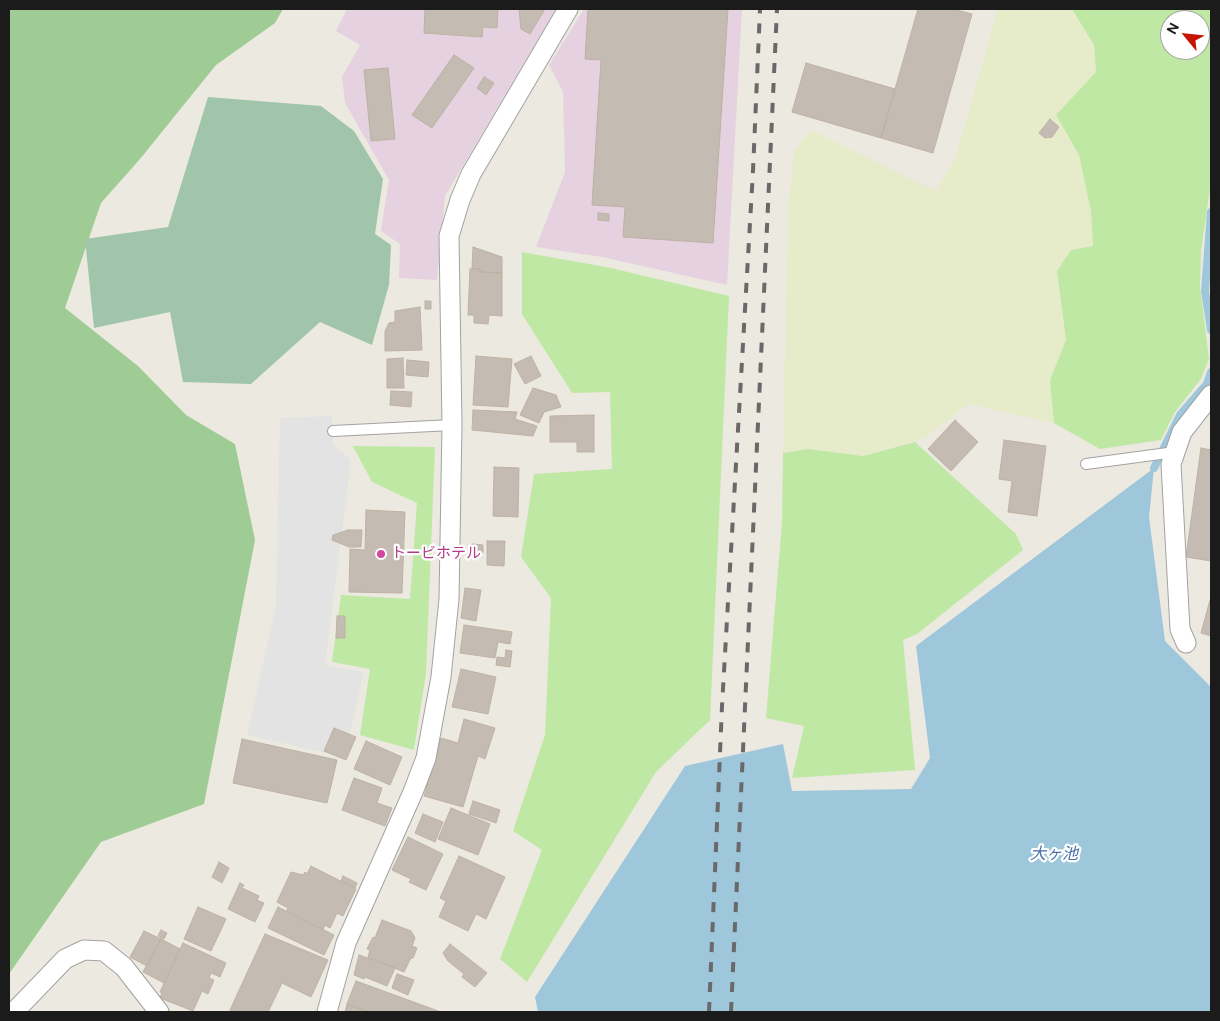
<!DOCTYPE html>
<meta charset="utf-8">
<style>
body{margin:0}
#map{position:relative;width:1220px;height:1021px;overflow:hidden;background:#ece9e0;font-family:"DM Sans",sans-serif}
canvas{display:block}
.frame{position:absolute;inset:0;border:10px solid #1b1b1b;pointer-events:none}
.north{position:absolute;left:1160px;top:10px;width:50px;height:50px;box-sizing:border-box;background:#fff;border:1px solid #a4a4a4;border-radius:50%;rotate:298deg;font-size:14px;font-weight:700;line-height:20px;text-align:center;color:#1b1b1b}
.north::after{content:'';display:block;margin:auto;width:18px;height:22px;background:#c51400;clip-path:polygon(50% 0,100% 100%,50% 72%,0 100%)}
</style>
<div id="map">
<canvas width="1220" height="1021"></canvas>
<div class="frame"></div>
<div class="north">N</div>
</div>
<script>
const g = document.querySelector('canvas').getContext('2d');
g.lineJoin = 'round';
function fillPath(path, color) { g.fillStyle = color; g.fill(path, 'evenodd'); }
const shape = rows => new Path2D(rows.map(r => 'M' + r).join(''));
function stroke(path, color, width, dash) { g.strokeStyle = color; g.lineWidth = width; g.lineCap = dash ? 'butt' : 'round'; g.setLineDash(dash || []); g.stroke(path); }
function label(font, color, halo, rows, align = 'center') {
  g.font = font + ' "DM Sans","Noto Sans JP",sans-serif'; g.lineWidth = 4.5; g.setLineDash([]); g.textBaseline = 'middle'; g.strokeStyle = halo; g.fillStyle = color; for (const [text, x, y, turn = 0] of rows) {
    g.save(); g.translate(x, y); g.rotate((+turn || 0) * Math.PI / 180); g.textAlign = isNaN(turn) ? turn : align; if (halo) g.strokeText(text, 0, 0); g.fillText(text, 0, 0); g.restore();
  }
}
fillPath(shape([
 [347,9,556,9,445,196,437,280,399,278,400,244,381,231,389,180,345,103,342,77,360,45,336,31],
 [584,9,742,9,727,285,602,257,536,247,565,172,563,92,549,65]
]), '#e6d1e0');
fillPath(shape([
 [998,9,1072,9,1094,45,1096,72,1056,115,1079,155,1091,211,1093,246,1071,250,1059,290,1066,340,1050,380,1054,423,968,404,924,439,863,456,808,449,783,453,788,210,794,152,810,130,936,191,956,156]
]), '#e6ecca');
fillPath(shape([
 [1072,9,1211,9,1211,182,1201,251,1200,287,1209,359,1201,379,1175,412,1161,440,1100,449,1054,423,1050,380,1066,340,1057,271,1071,250,1093,246,1091,211,1079,155,1056,115,1096,72,1094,45],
 [1170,20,1200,20,1200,50,1170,50],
 [522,252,611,268,729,296,710,720,656,772,527,982,500,959,542,850,513,831,545,735,551,598,521,557,534,474,612,469,610,392,572,393,522,314],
 [915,442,1016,534,1023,550,917,634,903,640,915,770,792,778,804,726,766,718,782,522,783,453,808,449,863,456],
 [353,446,435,447,426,673,414,750,360,735,370,669,332,662,341,595,410,599,417,503,372,482]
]), '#bfe8a4');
fillPath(shape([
 [9,9,283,9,275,23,216,65,140,159,101,203,65,308,138,366,186,415,235,444,255,540,204,804,101,842,9,974]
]), '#9fcc94');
fillPath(shape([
 [208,97,321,106,354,131,383,179,375,234,391,245,389,285,372,345,320,322,251,384,183,382,170,312,94,328,85,239,168,227]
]), '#a1c5aa');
fillPath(shape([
 [332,416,333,445,351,460,325,665,364,672,344,757,247,735,276,605,280,418]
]), '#e3e3e3');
fillPath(shape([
 [1154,468,1149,517,1165,641,1211,687,1211,1012,538,1012,535,997,685,766,783,744,792,791,911,789,930,758,916,646]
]), '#9fc7db');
stroke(shape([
 [1211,212,1205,291,1211,330],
 [1154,468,1180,415,1207,384,1211,372]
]), '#9fc7db', 8);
const building = shape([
 [425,9,498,9,497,28,483,27,482,37,424,33,425,9],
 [519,9,545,9,530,34,521,29,519,9],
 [588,9,728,9,713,243,623,237,625,207,592,205,601,60,585,59,588,9],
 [918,9,953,9,972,14,933,153,881,138,918,9],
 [454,55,474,68,432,128,412,115,454,55],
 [806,63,895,89,881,138,792,112,806,63],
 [388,68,395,139,371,141,364,70,388,68],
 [484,77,494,83,486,95,477,88,484,77],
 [1050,119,1059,127,1052,137,1045,138,1039,133,1050,119],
 [598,213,609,214,609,221,598,220,598,213],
 [473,247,502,257,502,273,480,272,480,269,472,269,473,247],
 [470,269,480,269,480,272,502,273,502,316,489,315,488,324,474,323,474,315,468,315,470,269],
 [425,301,431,301,431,309,425,309,425,301],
 [420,307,422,350,385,351,385,331,389,323,395,322,395,311,420,307],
 [476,356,512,359,508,407,473,405,476,356],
 [531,356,541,376,525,384,514,364,531,356],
 [403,358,404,388,387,388,387,359,403,358],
 [407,360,429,362,428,377,406,375,407,360],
 [533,388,556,395,561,407,544,412,539,423,520,415,533,388],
 [391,391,412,392,411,407,390,405,391,391],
 [473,410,517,412,515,419,537,426,533,436,472,430,473,410],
 [594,415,594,452,577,452,577,442,550,442,550,416,594,415],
 [955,420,978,442,951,471,928,449,955,420],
 [1004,440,1046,446,1037,516,1008,512,1012,481,999,479,1004,440],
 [1201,448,1211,450,1211,561,1186,557,1201,448],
 [494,467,519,468,518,517,493,516,494,467],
 [366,510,405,512,402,593,349,592,350,549,365,550,366,510],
 [348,530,362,530,361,547,349,547,332,540,333,535,348,530],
 [487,541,505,541,504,566,487,565,487,541],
 [472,544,483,545,483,553,471,553,472,544],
 [465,588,481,590,476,621,461,618,465,588],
 [1210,600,1211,600,1211,636,1201,633,1210,600],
 [337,616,345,616,345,638,336,638,337,616],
 [464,625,512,632,510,644,498,642,495,658,460,653,464,625],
 [506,650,512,651,510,667,496,665,497,657,505,658,506,650],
 [461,669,496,677,488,714,452,707,461,669],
 [464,719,495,728,485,759,478,756,463,807,424,796,441,738,458,743,464,719],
 [334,728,356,737,346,760,324,751,334,728],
 [242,739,337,760,327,803,233,783,242,739],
 [366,741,402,757,390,785,354,769,366,741],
 [354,778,382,788,377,803,392,808,385,826,342,810,354,778],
 [473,801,500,810,496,823,469,814,473,801],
 [451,808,490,824,478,855,438,839,451,808],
 [423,814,443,822,435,842,415,833,423,814],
 [408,837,443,854,426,890,409,882,411,879,392,870,408,837],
 [459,856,505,877,486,919,476,914,468,931,439,917,446,901,440,898,459,856],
 [219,862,229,868,222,883,212,877,219,862],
 [311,866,356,889,343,916,337,913,330,928,325,925,323,930,286,912,288,908,277,902,291,872,303,875,305,872,307,874,311,866],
 [343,876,357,883,355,888,341,881,343,876],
 [240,883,244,885,242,888,259,896,257,900,264,903,255,922,228,909,240,883],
 [198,907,226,919,211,951,184,939,198,907],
 [278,907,334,935,324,955,268,928,278,907],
 [382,920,411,931,415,938,412,946,417,948,413,958,411,958,404,972,368,957,370,950,367,949,373,937,375,938,382,920],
 [161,930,167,933,164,939,158,936,161,930],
 [144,931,161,939,147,966,130,957,144,931],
 [265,934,328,960,311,997,282,983,268,1012,235,1012,230,1010,265,934],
 [161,939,180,949,164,983,143,972,161,939],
 [183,943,226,963,220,977,211,973,209,978,214,980,208,994,202,991,193,1011,160,998,162,993,160,992,183,943],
 [450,944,487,973,475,987,462,977,464,974,448,961,443,953,450,944],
 [359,955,395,968,387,986,365,977,364,979,354,975,359,955],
 [397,974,414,980,408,995,392,988,397,974],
 [356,981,441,1012,369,1012,347,1004,356,981],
 [347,1004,369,1012,345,1012,347,1004]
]);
fillPath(building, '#c4bcb3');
stroke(building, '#beb1a2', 1);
const lane = shape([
 [333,431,452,425],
 [1086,464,1175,452]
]);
const street = shape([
 [1186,643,1180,629,1171,464,1182,432,1211,395],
 [14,1012,65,959,84,950,104,951,124,967,159,1012],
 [327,1012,346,943,413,792,426,758,441,677,449,599,452,425,449,236,460,200,471,174,568,9]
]);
stroke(lane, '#a2a2a2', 12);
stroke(street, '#a2a2a2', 21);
stroke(lane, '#fff', 10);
stroke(street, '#fff', 19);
stroke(shape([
 [709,1012,722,706,753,171,760,9],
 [731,1012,777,9]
]), '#696969', 4, [10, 10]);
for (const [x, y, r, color] of [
 [381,554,5,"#d1479c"]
]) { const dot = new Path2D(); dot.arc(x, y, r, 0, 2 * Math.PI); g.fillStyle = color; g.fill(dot); stroke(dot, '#fff', 2); }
label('15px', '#b23c85', '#fff', [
 ["トービホテル",391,554]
], 'left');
label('italic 16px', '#486fa9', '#fff', [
 ["大ヶ池",1054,855]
]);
</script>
